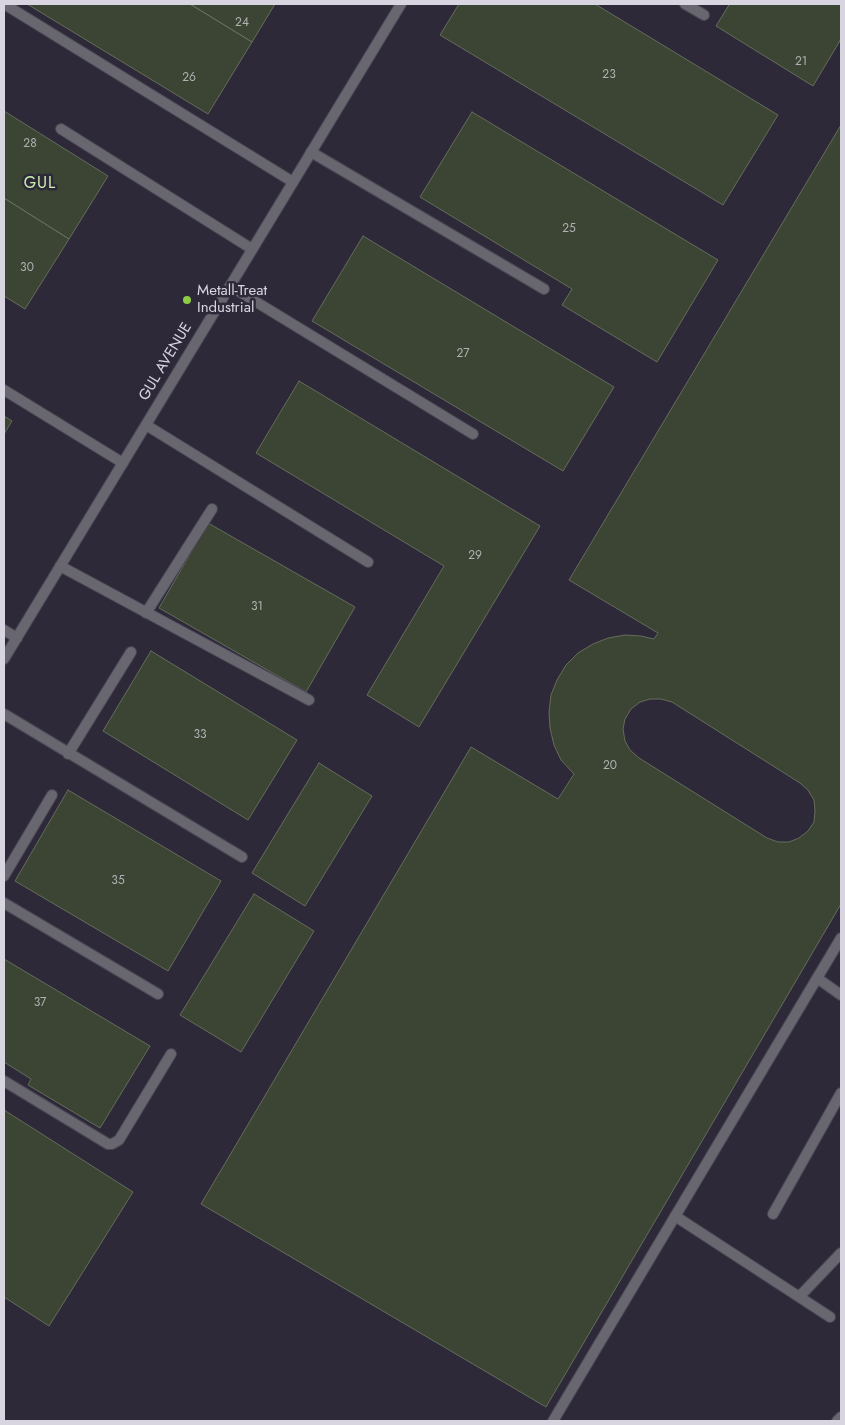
<!DOCTYPE html>
<style>
body{margin:0}
#map{position:relative;width:845px;height:1425px;overflow:hidden;background:#2e2939;font-family:Jost,sans-serif}
canvas{display:block}
.frame{position:absolute;inset:0;border:5px solid #d8d5e0;pointer-events:none}
</style>
<div id="map">
<canvas width="845" height="1425"></canvas>
<div class="frame"></div>
</div>
<script>
const g = document.querySelector('canvas').getContext('2d');
g.lineJoin = 'round';
function fillPath(path, color) { g.fillStyle = color; g.fill(path, 'evenodd'); }
const shape = rows => new Path2D(rows.map(r => 'M' + r).join(''));
function stroke(path, color, width, dash) { g.strokeStyle = color; g.lineWidth = width; g.lineCap = dash ? 'butt' : 'round'; g.setLineDash(dash || []); g.stroke(path); }
function label(font, color, halo, rows, align = 'center') {
  g.font = font + ' Jost,sans-serif'; g.lineWidth = 5; g.setLineDash([]); g.textBaseline = 'middle'; g.strokeStyle = halo; g.fillStyle = color; for (const [text, x, y, turn = 0] of rows) {
    g.save(); g.translate(x, y); g.rotate((+turn || 0) * Math.PI / 180); g.textAlign = isNaN(turn) ? turn : align; if (halo) g.strokeText(text, 0, 0); g.fillText(text, 0, 0); g.restore();
  }
}
const building = shape([
 [27,4,190,4,252,42,208,114,27,4],
 [190,4,275,4,252,42,190,4],
 [459,4,595,4,778,115,723,205,440,35,459,4],
 [726,4,841,4,841,39,813,86,716,26,729,5,726,4],
 [4,111,108,176,69,239,4,198,4,111],
 [472,112,718,260,657,362,562,305,572,289,420,197,472,112],
 [841,125,841,904,546,1407,201,1204,471,747,558,799,574,774,561,760,554,745,550,728,549,712,551,695,557,680,566,665,578,653,593,644,608,638,625,635,641,636,654,639,658,633,569,580,841,125],
 [650,699,661,699,672,702,800,783,808,790,814,800,815,811,814,822,808,831,799,838,789,842,778,842,767,838,639,758,630,750,625,741,623,729,625,719,631,709,640,702,650,699],
 [4,198,69,239,25,309,4,296,4,198],
 [363,236,614,387,563,471,312,321,363,236],
 [299,381,540,526,419,727,367,695,444,566,256,453,299,381],
 [4,416,12,421,4,434,4,416],
 [208,523,355,607,306,692,159,608,208,523],
 [151,651,297,740,248,820,103,731,151,651],
 [319,763,372,796,305,906,252,873,319,763],
 [68,790,221,881,168,971,15,881,68,790],
 [254,894,314,931,241,1052,180,1015,254,894],
 [4,959,150,1046,100,1128,28,1085,31,1079,4,1062,4,959],
 [4,1110,133,1192,49,1326,4,1297,4,1110]
]);
fillPath(building, '#3c4534');
stroke(building, '#646d5c', 1);
const service = shape([
 [4,4,293,182],
 [685,4,704,15],
 [61,129,252,249],
 [311,152,544,289],
 [230,286,473,434],
 [4,390,123,463],
 [146,425,368,562],
 [60,566,309,700],
 [146,613,212,509],
 [4,630,17,638],
 [4,714,242,857],
 [68,754,131,652],
 [4,876,52,795],
 [4,903,158,994],
 [817,978,841,995],
 [4,1081,108,1144,112,1144,119,1140,171,1054],
 [773,1214,841,1093],
 [675,1216,830,1317],
 [799,1297,841,1253],
 [553,1421,841,938]
]);
const minor = shape([
 [4,659,401,4],
 [837,1421,841,1417]
]);
stroke(service, '#494554', 12);
stroke(minor, '#494554', 12);
stroke(service, '#68666e', 10);
stroke(minor, '#68666e', 10);
for (const [x, y, r, color] of [
 [187,300,5,"#8ecd43"]
]) { const dot = new Path2D(); dot.arc(x, y, r, 0, 2 * Math.PI); g.fillStyle = color; g.fill(dot); stroke(dot, '#2e2939', 2); }
label('12px', '#b1b1b5', null, [
 ["24",242,23],
 ["21",801,62],
 ["23",609,75],
 ["26",189,78],
 ["28",30,144],
 ["25",569,229],
 ["30",27,268],
 ["27",463,354],
 ["29",475,556],
 ["31",257,607],
 ["33",200,735],
 ["20",610,766],
 ["35",118,881],
 ["37",40,1003]
]);
label('15px', '#d8d5e0', '#2e2939', [
 ["Metall-Treat",197,291],
 ["Industrial",197,308]
], 'left');
label('15px', '#d8d5e0', '#2e2939', [
 ["GUL AVENUE",166,362,-59]
]);
g.letterSpacing = '1px';
label('16px', '#ccf1aa', '#2e2939', [
 ["GUL",40,184]
]);
g.letterSpacing = '0px';
</script>
